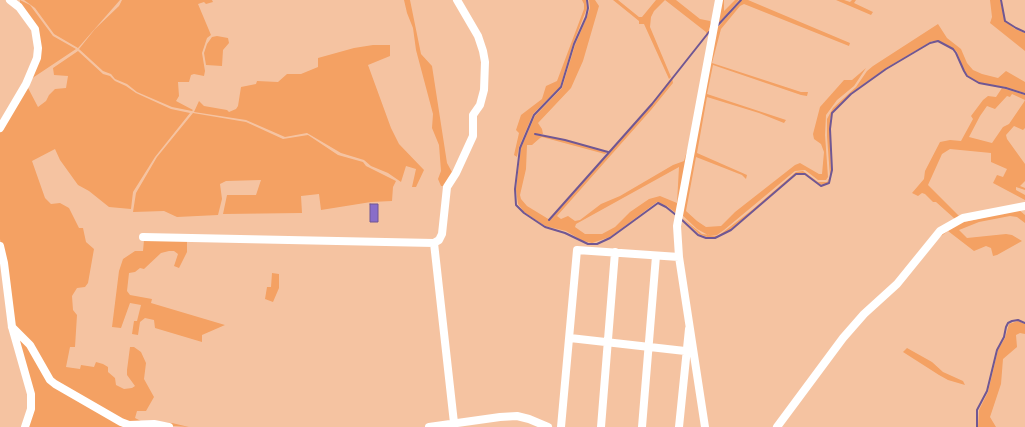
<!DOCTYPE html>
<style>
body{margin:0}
canvas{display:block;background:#f5c3a1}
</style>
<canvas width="1025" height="427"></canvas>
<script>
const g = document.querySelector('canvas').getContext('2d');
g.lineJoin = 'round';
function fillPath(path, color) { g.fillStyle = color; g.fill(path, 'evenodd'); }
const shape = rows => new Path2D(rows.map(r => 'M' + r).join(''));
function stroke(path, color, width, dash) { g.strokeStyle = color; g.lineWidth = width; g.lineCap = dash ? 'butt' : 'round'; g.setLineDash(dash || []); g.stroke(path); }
fillPath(shape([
 [20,0,30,5,53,36,76,49,28,81,39,39,20,7],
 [24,0,120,0,78,48,54,34,35,8],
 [122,0,212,0,213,2,206,4,204,2,198,4,211,35,207,38,202,53,205,71,204,76,194,74,191,75,189,82,178,82,179,96,176,101,193,110,192,111,172,107,137,92,127,84,115,79,111,74,103,71,79,49,95,29,119,6],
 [404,0,410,0,421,54,432,66,447,163,453,174,446,186,441,186,438,179,441,171,439,145,432,128,433,114,416,50,413,28,407,13],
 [582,0,586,0,587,8,573,44,560,87,533,114,519,147,517,157,514,155,519,133,516,130,521,115,542,99,546,86,557,81,584,9,584,4],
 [589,0,595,0,599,6,583,61,571,88,538,123,542,129,543,134,535,134,566,140,607,152,605,154,542,137,540,138,532,145,527,145,526,169,520,195,521,199,527,206,550,220,652,104,672,77,673,83,651,110,557,216,561,219,568,216,575,221,580,220,601,204,620,196,673,165,684,161,691,138,677,214,667,206,657,202,610,237,592,243,583,241,566,231,545,226,524,212,518,204,516,189,521,148,535,116,562,88,575,45,587,17,590,8],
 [679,167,677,203,660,196,649,199,630,212,615,227,602,234,585,234,575,227,576,224],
 [613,0,618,0,639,17,642,17,656,0,676,0,700,19,710,21,711,24,707,36,706,32,665,0,654,11,651,17,650,27,671,77,669,79,644,24,639,24,639,21],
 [722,0,724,0,724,11,735,0,739,0,718,24],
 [742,0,748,0,850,43,849,46,744,4,740,6,726,23,721,29,712,63,801,92,808,92,807,96,801,95,713,65,707,94,786,120,784,123,759,113,707,97,697,153,747,175,746,179,742,175,696,157,686,211,697,221,706,227,721,226,735,212,795,165,800,163,819,174,822,174,824,152,821,144,814,139,813,134,820,107,844,80,852,80,866,68,854,86,837,100,826,115,825,135,828,177,826,180,818,180,805,170,795,171,724,230,717,235,708,235,697,229,680,213,716,26,719,26],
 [836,0,844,0,850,2,852,0,856,0,854,3,873,12,871,15],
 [990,0,1000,0,1005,21,1015,29,1025,33,1025,51,990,23,992,17],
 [938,24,947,38,961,49,967,63,973,70,982,74,998,78,1006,71,1025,82,1025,93,1006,87,979,83,968,76,964,71,957,52,953,49,939,41,932,41,886,68,851,93,834,110,830,119,831,176,827,184,819,185,805,174,796,174,730,230,715,238,707,237,699,234,681,217,702,234,718,236,752,210,796,172,803,171,818,182,827,182,830,177,827,136,827,119,833,108,856,87,867,71,873,66],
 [217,36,228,38,229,43,223,50,222,66,206,65,204,53,207,44,212,37],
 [373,45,390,45,390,56,368,65,391,128,399,144,424,170,416,187,412,187,416,169,406,166,401,182,388,173,371,166,364,160,341,153,307,133,285,137,246,120,194,112,199,101,204,106,227,110,229,112,236,109,238,106,241,87,256,84,257,81,278,82,287,74,301,74,318,67,318,58,354,48],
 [78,51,103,74,110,76,115,81,126,86,136,93,171,109,190,113,155,157,133,192,131,209,109,207,89,191,78,185,60,160,55,149,32,161,45,198,51,204,60,203,69,208,79,228,83,228,86,242,94,249,88,283,85,287,77,288,72,296,73,310,77,315,75,347,70,347,66,367,80,369,81,365,94,367,96,362,103,364,108,367,108,372,115,378,116,385,124,389,132,388,135,386,127,375,127,370,130,347,134,347,141,352,146,363,144,379,154,397,146,411,137,411,135,418,141,421,172,423,189,427,130,423,58,385,15,326,5,261,0,239,0,132,27,86,38,107,46,101,49,95,55,89,66,88,68,76,54,75,53,68],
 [1002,88,1025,95,1025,128,1023,130,1014,126,1006,135,1007,139,1025,164,1025,181,1020,186,1025,188,1025,190,1016,187,1016,190,1025,195,1025,200,993,183,997,175,1003,177,1007,169,991,162,991,153,950,149,942,154,928,185,960,217,955,219,936,202,933,202,925,194,922,193,918,196,912,193,924,179,925,171,940,142,950,140,961,141,973,119,971,116,983,100,988,96,996,97],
 [1012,94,1025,100,1024,102,1009,124,1003,127,992,143,969,137,980,116,987,106,995,109,1007,96,1010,97],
 [193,113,246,122,283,139,308,135,338,155,363,162,366,166,396,181,393,187,392,201,371,202,321,210,319,194,301,196,302,213,223,214,227,195,256,195,261,180,226,181,220,184,222,199,218,215,177,217,164,211,133,212,136,193,157,157],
 [1019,210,1025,215,1025,223,1017,217,1010,216,979,222,959,230,967,238,1006,234,1012,235,1022,241,997,255,993,256,991,248,986,246,974,251,948,231,933,242,939,235,955,224],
 [144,240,187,240,187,252,179,268,174,266,178,254,174,251,169,251,161,253,144,269,140,268,135,272,129,273,127,291,130,295,152,299,151,303,225,325,202,335,202,342,155,328,154,320,145,318,140,322,138,335,132,334,134,321,137,321,141,305,130,303,121,328,112,327,119,271,123,259,135,251,143,251],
 [272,273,279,274,279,288,273,302,265,299,267,287,271,287],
 [1018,321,1025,324,1025,334,1020,333,1016,335,1017,347,1003,359,1001,384,990,417,996,427,978,427,979,410,988,392,998,350,1005,338,1009,324],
 [20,338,30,347,46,377,125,427,27,427,31,414,18,343],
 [907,348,932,362,943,372,963,381,965,385,948,380,939,375,903,352]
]), '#f4a163');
const water = shape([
 [370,204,378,204,378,222,370,222,370,204]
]);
fillPath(water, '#896dc9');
stroke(water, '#705793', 1);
stroke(shape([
 [587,0,588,8,586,17,574,44,561,87,534,115,520,148,515,189,516,205,524,213,545,227,565,233,588,244,597,244,610,238,658,203,666,207,676,215],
 [1001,0,1005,21,1016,28,1025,32],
 [718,25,741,0],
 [535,134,565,140,608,152],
 [681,219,698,235,706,238,715,238,731,230,796,174,805,174,821,186,829,183,832,170,830,129,832,113,851,94,886,69,930,43,938,41,953,49,956,53,964,71,967,76,979,83,1006,88,1025,94],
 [549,220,652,104,709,32],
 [977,427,977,410,987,391,997,350,1004,337,1006,327,1008,323,1012,321,1018,320,1025,323]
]), '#705793', 2);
stroke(shape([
 [0,128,26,84,37,58,38,48,35,29,19,7,10,0],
 [143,237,434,243,454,423],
 [434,243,439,240,442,234,447,187,456,173,473,136,473,115,480,105,484,90,485,62,483,51,478,36,457,0],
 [0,246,4,263,12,327,31,394,31,409,25,427],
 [12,327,30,345,50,380,55,384,121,422,129,425,154,424,169,427],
 [570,338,685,351],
 [429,427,500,417,517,416,529,419,548,427],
 [561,427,577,250,679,257],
 [601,427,615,252],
 [642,427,656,256],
 [679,427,689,329],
 [705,427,679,257,677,226,719,0],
 [777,427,843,338,864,314,897,284,940,231,963,218,1025,206]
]), '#fff', 8);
</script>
